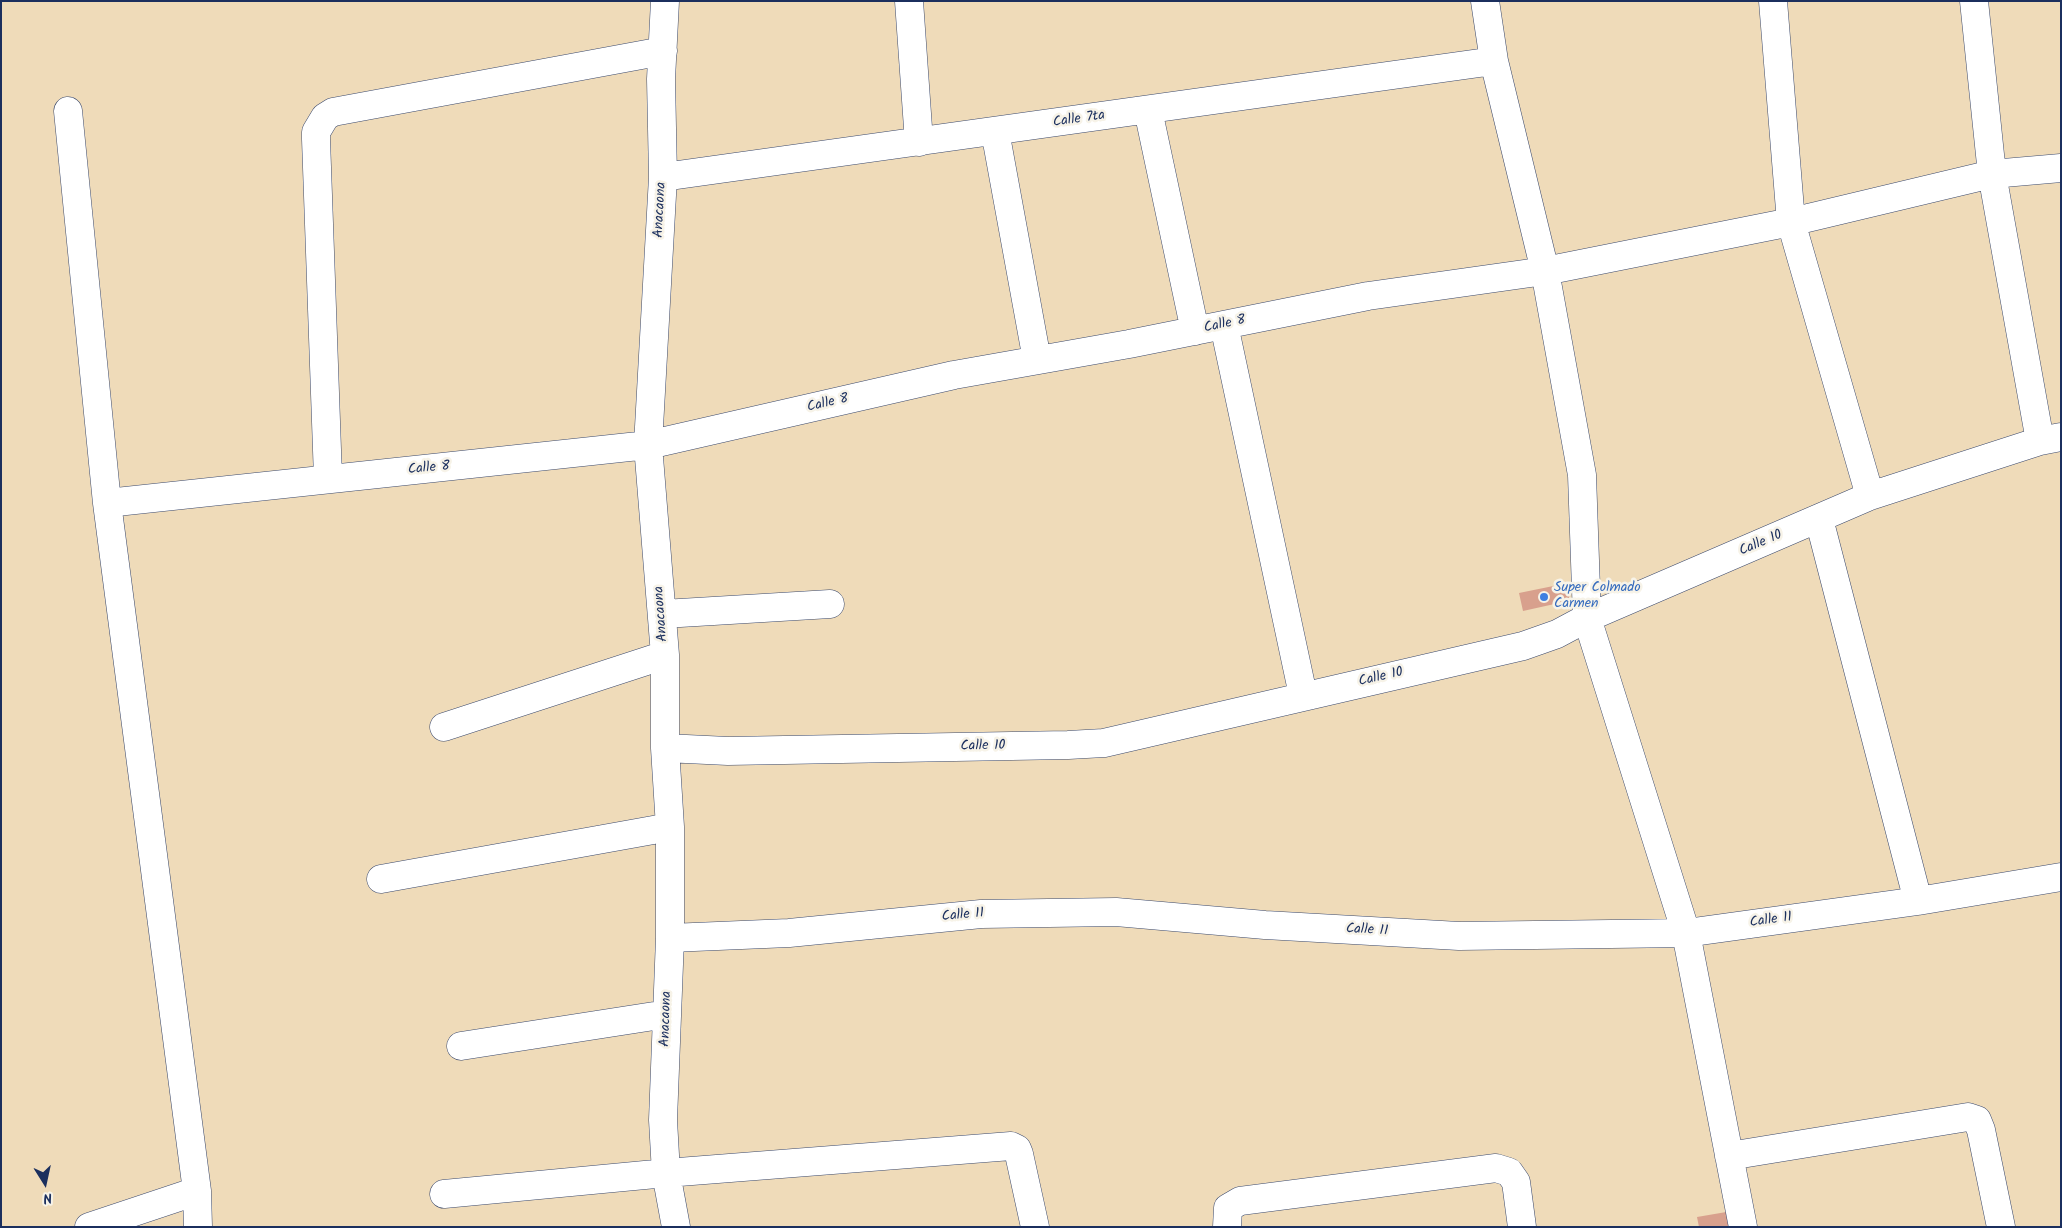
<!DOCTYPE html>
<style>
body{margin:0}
#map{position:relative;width:2062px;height:1228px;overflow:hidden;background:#efdbb9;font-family:Kalam,sans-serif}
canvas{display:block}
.frame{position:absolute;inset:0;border:2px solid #1b2f5e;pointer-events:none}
.north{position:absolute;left:20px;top:1158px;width:50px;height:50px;-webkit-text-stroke:4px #f7f3e8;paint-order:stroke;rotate:170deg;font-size:14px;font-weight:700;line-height:20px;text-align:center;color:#1b2f5e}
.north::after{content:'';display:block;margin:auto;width:18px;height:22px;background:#1b2f5e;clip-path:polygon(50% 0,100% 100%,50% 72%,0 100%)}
</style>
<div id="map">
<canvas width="2062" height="1228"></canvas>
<div class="frame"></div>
<div class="north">N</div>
</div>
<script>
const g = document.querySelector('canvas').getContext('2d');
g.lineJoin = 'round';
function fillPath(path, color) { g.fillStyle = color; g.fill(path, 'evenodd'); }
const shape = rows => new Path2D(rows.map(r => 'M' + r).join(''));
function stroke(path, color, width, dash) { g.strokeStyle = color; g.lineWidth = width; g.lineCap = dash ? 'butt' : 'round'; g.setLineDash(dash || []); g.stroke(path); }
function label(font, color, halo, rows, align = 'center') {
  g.font = font + ' Kalam,sans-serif'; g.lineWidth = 5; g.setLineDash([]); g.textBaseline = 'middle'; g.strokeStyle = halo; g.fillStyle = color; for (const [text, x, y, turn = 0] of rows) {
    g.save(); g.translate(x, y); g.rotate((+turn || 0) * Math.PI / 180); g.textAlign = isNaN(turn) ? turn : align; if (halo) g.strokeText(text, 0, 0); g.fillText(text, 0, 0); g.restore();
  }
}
fillPath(shape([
 [1573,582,1568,601,1523,611,1519,593],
 [1738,1210,1741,1227,1699,1227,1697,1217]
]), '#d8a08d');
const minor = shape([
 [665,1,661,79,663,177,648,445,665,655,665,748,670,827,670,938,663,1120,666,1173,676,1227],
 [909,1,919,142],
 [1485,1,1494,61,1545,271,1582,475,1587,618,1686,933,1743,1227],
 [1773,1,1791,222,1870,496],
 [1974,1,1992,174,2040,441],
 [1148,110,1195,331],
 [68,111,107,503,197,1191,198,1227],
 [995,131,1037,360],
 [663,177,1494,61],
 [1224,325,1303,695],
 [328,478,316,139,316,132,325,117,333,112,663,51],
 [107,503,648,445,954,375,1129,344,1368,296,1545,271,1791,222,1992,174,2061,168],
 [1819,519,1918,901],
 [663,614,830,604],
 [444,727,665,655],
 [665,748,728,751,1068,745,1104,743,1523,646,1557,634,1587,618,1870,496,2040,441,2061,437],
 [381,879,670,827],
 [670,938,789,933,981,914,1116,912,1265,925,1459,936,1686,933,1918,901,2061,877],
 [461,1046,667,1014],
 [1729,1156,1968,1117,1977,1120,1981,1130,2001,1227],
 [444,1194,666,1173,1011,1146,1017,1149,1019,1154,1035,1227],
 [89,1227,197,1191],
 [1227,1227,1228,1208,1240,1201,1496,1168,1509,1172,1516,1182,1522,1227]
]);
stroke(minor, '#3b496c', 29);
stroke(minor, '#fff', 28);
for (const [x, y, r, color] of [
 [1544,597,5,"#3f7fe0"]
]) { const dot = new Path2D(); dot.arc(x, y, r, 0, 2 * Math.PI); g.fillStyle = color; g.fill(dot); stroke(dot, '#f7f3e8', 2); }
label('14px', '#1b2f5e', '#f7f3e8', [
 ["Calle 7ta",1079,120,-8],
 ["Anacaona",661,210,-87],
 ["Calle 8",1225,325,-12],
 ["Calle 8",828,404,-13],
 ["Calle 8",429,469,-5],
 ["Calle 10",1761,544,-23],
 ["Anacaona",662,614,-94],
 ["Calle 10",1381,678,-13],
 ["Calle 10",983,747,-1],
 ["Calle 11",963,916,-5],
 ["Calle 11",1771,921,-8],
 ["Calle 11",1367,931,3],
 ["Anacaona",667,1019,-88]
]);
label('14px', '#366cbe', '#f7f3e8', [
 ["Super Colmado",1554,589],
 ["Carmen",1554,605]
], 'left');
</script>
